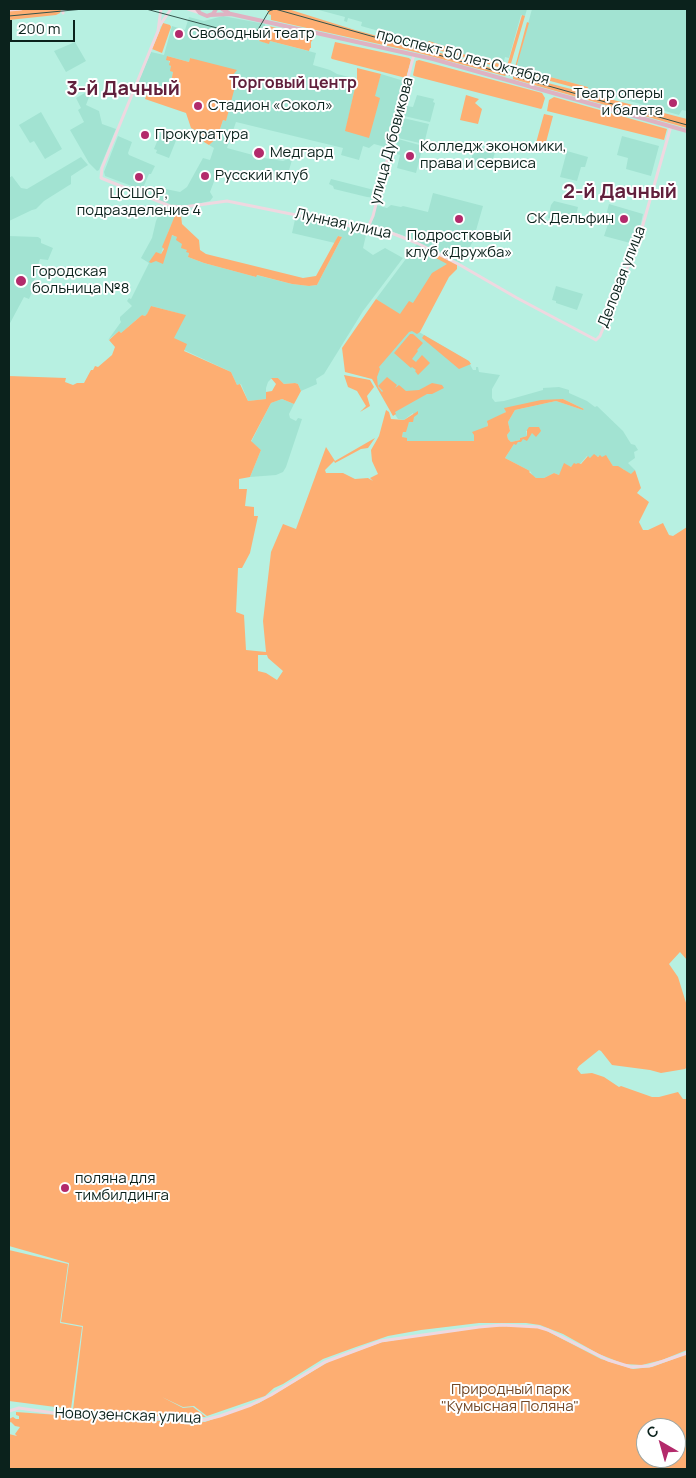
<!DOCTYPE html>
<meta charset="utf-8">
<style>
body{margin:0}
#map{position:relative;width:696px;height:1478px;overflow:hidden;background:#b7f0e1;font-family:Manrope,sans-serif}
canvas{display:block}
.frame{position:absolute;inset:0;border:10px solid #0b221c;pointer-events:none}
.north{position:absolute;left:636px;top:1418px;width:50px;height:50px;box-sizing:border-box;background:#fff;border:1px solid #9da7a4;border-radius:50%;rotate:322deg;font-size:14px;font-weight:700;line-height:20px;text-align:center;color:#0b221c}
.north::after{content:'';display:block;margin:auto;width:18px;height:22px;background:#b32a6b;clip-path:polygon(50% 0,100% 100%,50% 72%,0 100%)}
.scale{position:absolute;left:10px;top:20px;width:65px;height:22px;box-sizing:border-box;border:2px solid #0b221c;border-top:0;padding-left:6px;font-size:15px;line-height:18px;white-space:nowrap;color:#0b221c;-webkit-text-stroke:4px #fff;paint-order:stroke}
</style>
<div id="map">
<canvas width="696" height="1478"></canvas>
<div class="frame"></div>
<div class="north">С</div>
<div class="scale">200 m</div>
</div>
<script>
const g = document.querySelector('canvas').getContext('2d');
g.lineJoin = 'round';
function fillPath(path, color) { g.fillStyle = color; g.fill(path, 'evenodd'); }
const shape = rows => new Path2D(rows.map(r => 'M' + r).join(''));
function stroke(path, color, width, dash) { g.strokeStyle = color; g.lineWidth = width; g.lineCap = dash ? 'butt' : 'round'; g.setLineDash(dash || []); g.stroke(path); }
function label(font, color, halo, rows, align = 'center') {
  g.font = font + ' Manrope,sans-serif'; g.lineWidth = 4; g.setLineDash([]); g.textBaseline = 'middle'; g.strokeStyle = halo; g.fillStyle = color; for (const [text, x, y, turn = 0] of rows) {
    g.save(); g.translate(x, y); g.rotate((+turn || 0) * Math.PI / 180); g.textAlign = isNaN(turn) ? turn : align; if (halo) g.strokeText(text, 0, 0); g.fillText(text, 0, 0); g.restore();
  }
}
fillPath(shape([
 [315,9,527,9,525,16,521,15,509,58,505,57,503,65,447,50,444,46,429,42,426,44,361,26,362,22,348,18,347,22,344,21,345,17],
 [532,9,687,9,687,111,682,110,679,115,605,94,587,91,588,87,516,68],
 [223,16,265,24,265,26,257,38,259,41,268,43,270,41,316,53,313,65,330,70,337,74,357,79,346,129,379,98,374,97,381,74,404,81,406,83,389,148,374,144,369,148,363,146,359,160,341,155,343,148,236,122,227,148,264,158,283,161,288,159,292,160,287,177,262,172,261,176,251,174,249,182,222,177,223,175,219,174,220,171,218,171,210,192,213,197,210,201,188,206,171,205,156,200,161,188,180,192,187,187,203,158,210,160,214,148,209,145,217,138,223,120,226,121,233,75,190,58,189,62,167,56,173,72,168,97,137,85,151,52,164,55,172,26,185,30,189,17,204,21],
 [75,42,86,61,66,72,54,51],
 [92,89,86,105,99,111,102,124,116,129,99,170,97,171,89,163,70,130,84,122,78,110,81,108,76,98],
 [417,95,434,99,433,102,435,103,430,122,404,116,406,106,413,107],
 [41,112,62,149,45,159,34,141,30,143,19,125],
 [403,118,429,124,424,144,398,138],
 [161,132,177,138,169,158,156,153,157,150,154,149],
 [118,136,132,142,128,153,129,155,155,166,151,174,149,174,142,190,105,176,104,172],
 [622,136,659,146,651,176,626,169,628,158,617,155],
 [398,139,423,146,416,173,397,168,400,155,394,153],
 [475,144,496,150,489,170,470,165],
 [567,151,588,157,585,167,581,167,577,181,560,177],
 [81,157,88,165,71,176,71,184,44,201,36,209,32,210,9,221,9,178,12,176,21,188,27,189],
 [331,179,378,191,376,198,367,197,334,189,333,186,329,184],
 [433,193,483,206,473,241,461,263,402,235,371,225,376,205,387,208,391,205,401,207,403,206,428,212],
 [554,201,578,207,574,225,548,218,551,205],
 [609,204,643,214,637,241,634,244,604,236,608,224,604,223],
 [163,205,179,208,169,230,161,254,156,261,164,259,171,235,178,237,189,253,188,257,204,263,256,277,256,275,292,284,309,286,317,285,342,237,338,236,335,243,292,233,296,215,367,231,363,248,373,255,385,248,403,258,363,311,324,374,316,379,317,384,301,391,298,384,295,383,284,384,278,378,272,378,268,382,266,388,266,399,248,401,241,384,237,385,231,372,184,350,173,337,185,315,151,306,147,315,145,316,142,315,121,333,119,331,108,340,121,322,120,320,120,317,132,306,127,301,129,298,131,299,149,263,141,258,152,238,156,221],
 [9,236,38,237,41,239,41,243,53,248,48,260,40,259,38,265,45,268,43,274,38,272,31,288,33,290,29,299,24,297,9,325],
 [417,244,451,262,407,320,376,299],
 [556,286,583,294,577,310,556,303,556,301,552,300],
 [407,328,419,332,468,361,473,370,476,370,476,367,478,367,479,372,500,375,492,389,492,398,495,402,504,401,543,390,543,388,559,387,569,390,569,393,587,401,595,407,597,406,623,431,631,444,635,445,638,450,634,452,635,458,628,463,635,470,631,475,623,469,613,466,607,457,601,458,600,456,590,458,587,456,580,464,563,469,559,475,554,473,544,478,536,478,533,476,530,471,505,458,514,444,518,442,532,433,541,431,526,431,527,436,520,438,520,440,511,442,508,439,507,435,510,431,508,422,515,410,556,401,583,410,584,409,563,399,505,408,506,412,487,423,488,426,474,434,474,441,407,441,402,437,403,432,409,422,413,421,413,413,404,420,398,419,377,387,377,370,379,363],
 [282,399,294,404,289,414,290,418,296,421,298,418,302,419,286,467,283,472,276,475,250,477,261,450,251,442,271,403]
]), '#a2e3d2');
fillPath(shape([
 [34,9,61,10,60,13,56,15,9,20,9,11],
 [265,9,288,9,355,30,444,54,508,73,505,76,415,52,271,20,271,15,268,14,269,12],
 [522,15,525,16,510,67,505,69,427,47,426,44,429,41,444,46,448,48,448,50,507,66],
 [527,22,529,23,516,68,588,87,587,91,514,71],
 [163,23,170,25,171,27,162,53,152,49],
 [269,26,314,38,311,42,311,48,310,48,309,51,270,41,269,44,259,41],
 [335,42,409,58,411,60,406,78,332,59,331,58],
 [167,56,189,62,190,58,237,70,233,75,236,76,237,79,226,121,223,120,217,138,209,145,204,142,201,133,191,128,186,113,145,99,149,89,168,97,173,72,170,71,171,66,169,65,170,61,166,60],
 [419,60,542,93,545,98,542,108,541,109,414,76,413,75,416,61],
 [357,68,381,74,375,96,380,98,369,138,345,131,357,79],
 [513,74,687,119,687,128,513,79],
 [466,95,479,99,475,103,482,109,478,124,460,120],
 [554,97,667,129,664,140,547,111,549,100],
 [544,114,553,116,545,146,536,143],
 [176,213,178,213,181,215,182,224,199,240,200,250,206,254,303,278,316,276,338,236,342,237,317,285,309,286,292,284,257,275,256,277,204,263,188,257,189,253,186,252,187,250,181,248,182,244,176,240,177,237,172,235,163,264,156,261,151,263,149,262,156,252,161,254,164,249,162,247],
 [436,254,457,264,457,269,449,277,420,332,417,334,412,331,409,332,379,367,380,369,377,377,378,387,382,392,383,391,378,386,387,377,397,385,395,388,399,385,406,391,419,390,432,383,442,385,444,388,432,394,427,394,395,412,396,414,393,416,372,379,345,372,342,348,376,299,400,314,409,301,413,303,432,273,447,264,434,257],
 [151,306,186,315,174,338,187,344,184,351,231,372,237,385,240,384,248,401,266,399,266,392,272,391,276,384,271,378,278,378,284,384,295,383,298,384,301,391,294,404,282,399,271,403,251,441,261,450,250,477,239,479,239,489,247,489,245,506,254,507,254,516,258,516,250,553,242,568,238,568,236,612,244,615,246,650,266,652,263,621,271,552,283,524,296,529,326,447,335,461,375,438,368,448,361,449,335,463,334,461,325,470,326,473,343,473,355,479,368,478,373,481,370,478,378,474,372,461,371,450,379,436,386,410,389,412,391,419,404,420,418,411,418,414,414,417,413,422,409,422,406,432,403,432,402,437,407,438,407,441,474,441,474,435,472,432,488,426,487,421,506,412,504,408,541,400,563,399,584,409,583,410,556,401,515,410,508,422,510,431,507,435,508,439,511,442,520,440,520,438,527,436,527,430,529,427,539,427,541,431,536,437,532,433,527,441,523,439,521,442,518,442,516,445,514,444,505,458,530,471,529,472,536,478,544,478,554,473,559,475,564,463,571,467,574,463,576,464,578,463,581,464,588,456,590,458,594,454,598,457,600,455,602,457,606,455,613,466,618,466,631,474,635,470,641,488,637,493,649,502,639,522,643,530,648,530,663,523,669,535,673,536,687,527,687,960,680,952,669,964,678,977,687,1006,687,1067,685,1069,661,1073,650,1070,612,1065,601,1051,599,1050,579,1066,577,1069,581,1074,592,1073,604,1077,619,1087,621,1086,652,1097,659,1097,678,1092,683,1099,687,1099,687,1350,662,1360,642,1365,624,1364,599,1354,563,1334,540,1325,526,1323,479,1323,421,1330,388,1336,356,1347,323,1359,283,1384,274,1388,265,1396,207,1416,194,1406,183,1407,162,1397,183,1408,193,1407,206,1417,168,1417,143,1415,141,1413,73,1410,83,1326,61,1322,69,1263,9,1246,9,376,66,378,65,382,73,385,77,383,84,383,91,370,93,370,95,366,98,367,112,355,115,347,109,340,119,331,121,333,142,315,145,316,147,314],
 [258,655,267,655,268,658,283,671,277,680,266,673,258,671],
 [410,334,413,334,423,343,417,350,418,351,412,359,416,362,422,355,430,363,418,375,415,371,416,370,412,367,411,368,394,353],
 [424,335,469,361,471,364,459,369,422,338],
 [344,375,370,380,374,387,367,396,370,406,360,412,366,406,357,391,348,387],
 [9,1250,68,1264,60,1323,82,1327,71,1409,9,1401],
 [513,1326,541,1328,601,1359,633,1369,652,1367,687,1354,687,1469,9,1469,9,1434,17,1436,15,1434,20,1427,15,1426,11,1422,9,1423,9,1419,13,1417,16,1419,19,1419,19,1416,16,1415,16,1412,129,1420,205,1422,259,1403,330,1361,382,1342,477,1327],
 [646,1428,676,1428,676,1458,646,1458]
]), '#fdae72');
stroke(shape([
 [63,9,63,13],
 [161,9,158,31,102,168,101,178,170,206,184,207,227,201,365,229,368,227,381,229,417,243,460,265,517,298,596,340,600,336,638,242,671,126],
 [188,9,200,13],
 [9,10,21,9],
 [160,25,171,9],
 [368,227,373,216,414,54],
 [9,1411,19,1408,68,1415,204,1420,220,1416,251,1405,271,1395,325,1362,381,1341,479,1327,502,1325,538,1327,548,1330,608,1360,631,1367,649,1366,687,1353]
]), '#efd8e0', 3);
stroke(shape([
 [197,9,200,13,207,16,213,14,216,9],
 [222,9,229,13],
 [210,15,231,14,433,59,687,131]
]), '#dfb2c2', 4);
stroke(shape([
 [146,9,247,36,256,33,269,11,275,9,687,125],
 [9,16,84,9]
]), '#34544c', 1);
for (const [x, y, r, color] of [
 [179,34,5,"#b32a6b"],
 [673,103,5,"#b32a6b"],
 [198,106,5,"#b32a6b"],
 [145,135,5,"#b32a6b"],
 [259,153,6,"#b32a6b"],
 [410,156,5,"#b32a6b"],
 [205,176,5,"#b32a6b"],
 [139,177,5,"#b32a6b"],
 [459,219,5,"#b32a6b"],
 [624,219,5,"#b32a6b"],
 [21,281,6,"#b32a6b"],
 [65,1188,5,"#b32a6b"]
]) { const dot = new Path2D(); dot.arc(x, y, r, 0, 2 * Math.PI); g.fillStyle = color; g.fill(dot); stroke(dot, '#fff', 2); }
label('15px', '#0b221c', '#fff', [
 ["Свободный театр",189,34],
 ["Театр оперы",663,94,"right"],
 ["и балета",663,111,"right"],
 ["Стадион «Сокол»",208,106],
 ["Прокуратура",155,135],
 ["Колледж экономики,",420,147],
 ["права и сервиса",420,164],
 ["Медгард",270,153],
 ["Русский клуб",215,176],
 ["ЦСШОР,",139,194,"center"],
 ["подразделение 4",139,211,"center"],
 ["СК Дельфин",614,219,"right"],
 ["Подростковый",459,236,"center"],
 ["клуб «Дружба»",459,253,"center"],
 ["Городская",32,272],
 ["больница №8",32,289],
 ["поляна для",75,1179],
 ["тимбилдинга",75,1196]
], 'left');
label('15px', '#0b221c', '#fff', [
 ["проспект 50 лет Октября",463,57,15],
 ["улица Дубовикова",392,141,-75],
 ["Лунная улица",343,224,12],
 ["Деловая улица",622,277,-69],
 ["Новоузенская улица",128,1416,2]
]);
label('15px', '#744927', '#fff', [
 ["Природный парк",510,1390],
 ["\"Кумысная Поляна\"",510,1407]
]);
label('bold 16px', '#61203c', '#fff', [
 ["Торговый центр",293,84]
]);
label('bold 20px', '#61203c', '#fff', [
 ["3-й Дачный",123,89],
 ["2-й Дачный",620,192]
]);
</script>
